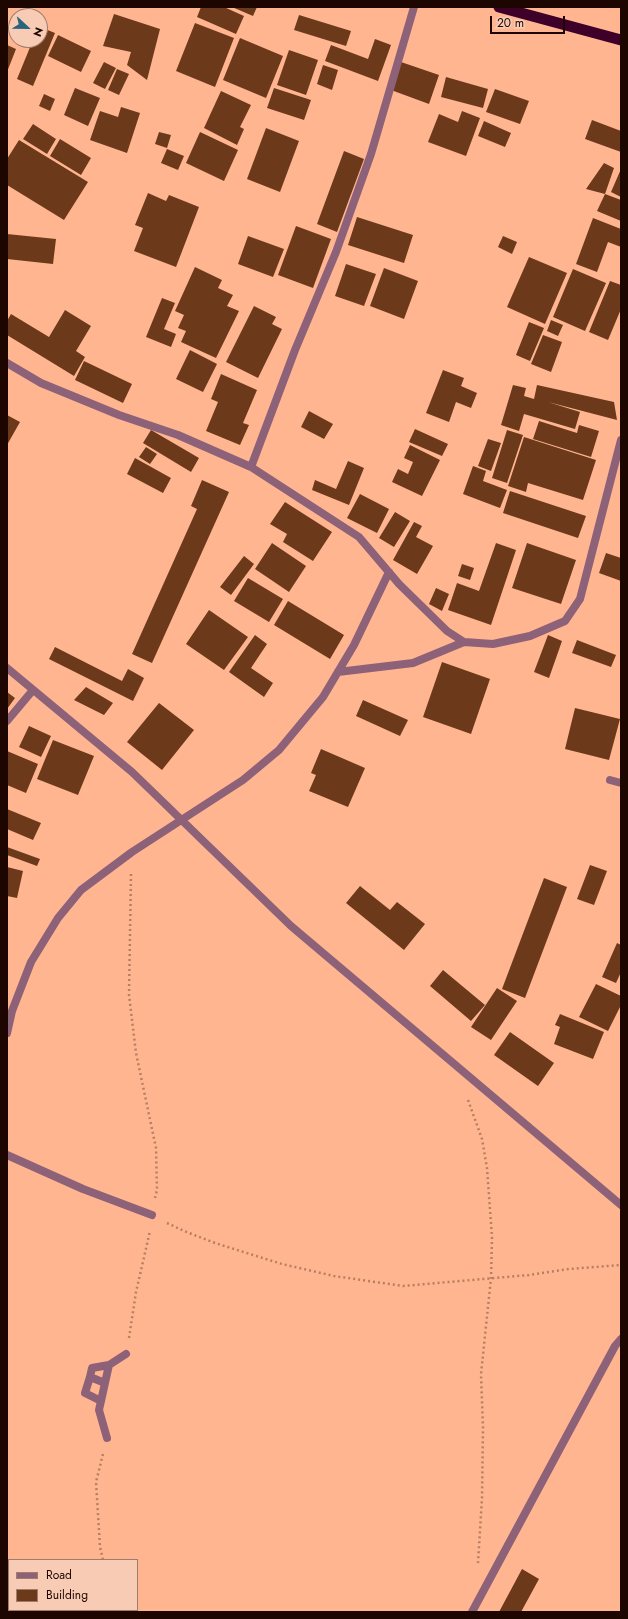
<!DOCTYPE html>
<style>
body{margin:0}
#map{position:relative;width:628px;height:1619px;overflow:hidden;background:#ffb690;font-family:Jost,sans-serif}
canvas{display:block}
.frame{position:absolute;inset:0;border:8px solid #1d0500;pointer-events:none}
.legend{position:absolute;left:8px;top:1559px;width:130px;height:52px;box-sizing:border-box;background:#f8cbb5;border:1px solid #a07c6d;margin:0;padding:5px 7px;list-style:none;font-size:12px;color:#1d0500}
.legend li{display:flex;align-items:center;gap:8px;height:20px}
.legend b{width:20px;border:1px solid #a07c6d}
.north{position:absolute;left:8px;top:8px;width:40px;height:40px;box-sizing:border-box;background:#f8cbb5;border:1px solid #a07c6d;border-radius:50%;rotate:112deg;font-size:11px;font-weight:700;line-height:16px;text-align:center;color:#1d0500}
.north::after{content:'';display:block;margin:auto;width:14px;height:18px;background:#29647d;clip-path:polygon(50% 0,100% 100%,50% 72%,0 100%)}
.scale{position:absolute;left:490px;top:16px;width:75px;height:18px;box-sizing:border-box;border:2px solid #1d0500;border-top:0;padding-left:5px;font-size:12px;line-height:14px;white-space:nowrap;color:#1d0500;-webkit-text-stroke:3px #f8cbb5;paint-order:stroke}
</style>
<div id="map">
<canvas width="628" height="1619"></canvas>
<div class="frame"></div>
<ul class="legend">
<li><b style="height:5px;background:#8d6177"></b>Road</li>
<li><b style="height:11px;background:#6d391b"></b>Building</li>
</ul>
<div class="north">N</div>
<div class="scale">20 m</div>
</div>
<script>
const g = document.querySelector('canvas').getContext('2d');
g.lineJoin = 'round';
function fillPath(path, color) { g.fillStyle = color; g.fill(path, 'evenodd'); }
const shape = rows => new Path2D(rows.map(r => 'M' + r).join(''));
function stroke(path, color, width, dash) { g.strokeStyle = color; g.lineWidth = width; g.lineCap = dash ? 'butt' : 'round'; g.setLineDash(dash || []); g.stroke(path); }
fillPath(shape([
 [201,7,224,7,244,16,236,34,197,17],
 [232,7,257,7,253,16],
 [114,14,160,29,147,80,127,65,131,52,103,46],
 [299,15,351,31,346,46,294,30],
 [195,23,234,38,215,87,176,71],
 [40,27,55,33,33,86,17,79,33,40,40,40],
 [58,35,91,51,81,72,48,56],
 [240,38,283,56,266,98,223,80],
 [375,39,391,45,378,81,325,61,331,45,368,59],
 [7,45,16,49,7,72],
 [289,50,318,60,306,95,277,85],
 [104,62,116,68,105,89,93,83],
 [401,62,439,75,429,104,391,90],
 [323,65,338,70,332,90,317,84],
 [117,69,129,74,119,95,108,90],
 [446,77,488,89,483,108,441,97],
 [75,88,100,98,88,126,64,115],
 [274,88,311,100,304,120,267,108],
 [495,89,529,101,520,124,486,112],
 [221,91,251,105,240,127,244,129,237,145,204,128],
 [44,94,55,99,50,111,39,106],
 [121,107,140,113,127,153,90,140,100,111,118,117],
 [462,111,480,118,466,156,428,142,439,114,458,122],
 [592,120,621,131,621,152,585,139],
 [484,121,511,133,505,147,478,136],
 [33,124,56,139,47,154,23,139],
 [266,128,299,141,280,192,247,179],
 [159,132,171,135,167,148,155,144],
 [200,132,238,150,224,181,186,163],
 [60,139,91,158,81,175,50,156],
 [19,140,88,182,64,220,7,185,7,159],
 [167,149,184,156,178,170,161,163],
 [344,151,364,159,337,232,317,224],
 [604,163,614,168,605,194,586,189],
 [621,169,621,197,611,192],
 [148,193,166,201,169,195,199,207,176,267,134,251,143,228,135,225],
 [605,194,621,200,621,221,597,211],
 [357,217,413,235,404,263,348,245],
 [593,218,621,229,621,247,608,242,597,272,576,264],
 [296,226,331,239,313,288,278,275],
 [7,234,56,239,53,264,7,259],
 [248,236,284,249,273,277,238,264],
 [503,236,517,242,512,254,498,247],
 [529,257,567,273,545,324,507,307],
 [346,264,376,274,364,306,335,296],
 [195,267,222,280,218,288,233,295,227,306,239,311,216,358,181,342,186,331,178,328,184,315,175,311],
 [384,268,418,281,404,319,370,306],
 [573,269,606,283,585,331,553,317],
 [610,281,621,285,621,309,608,340,589,332],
 [162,298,175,303,164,329,176,334,171,347,146,337],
 [254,306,276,317,272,324,282,329,258,378,226,362],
 [65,310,91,326,76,351,85,357,74,376,7,335,7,321,11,314,49,337],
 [551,320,563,325,558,336,547,331],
 [529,322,544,328,530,361,516,355],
 [543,335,562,342,551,372,531,364],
 [190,350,217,364,203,392,176,379],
 [84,361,132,384,123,403,75,380],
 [443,370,464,378,461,386,477,393,471,408,456,402,449,422,426,413],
 [221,374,257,390,243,423,249,425,240,445,206,431,218,402,211,399],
 [513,385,526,388,524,396,534,399,537,385,614,402,617,420,548,402,580,412,575,429,524,414,519,431,501,425],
 [309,411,333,424,324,439,301,427],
 [7,415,20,422,7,445],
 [539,421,577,433,579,425,599,431,591,457,533,439],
 [415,429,448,444,442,456,409,442],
 [151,430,199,458,191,472,143,443],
 [507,430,523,435,507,483,492,478],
 [524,437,596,460,583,500,528,483,526,492,508,486],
 [488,439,501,443,491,471,478,466],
 [410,445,440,460,422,496,392,482,398,469,408,474,413,462,404,458],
 [146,447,157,454,150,464,139,457],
 [135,458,171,478,163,493,127,474],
 [348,461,364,468,349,505,312,490,315,480,336,489],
 [473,466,486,471,483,481,507,490,500,508,463,494],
 [202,480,229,492,152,663,132,654,197,509,191,506],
 [510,491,586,516,578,538,503,513],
 [360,494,389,509,377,533,347,518],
 [285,502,332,532,313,561,283,542,287,534,270,524],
 [395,512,410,521,394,547,379,538],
 [414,522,422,526,416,537,433,546,417,574,393,560],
 [272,543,306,566,289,592,255,569],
 [496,543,516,550,491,625,448,610,457,583,479,591],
 [527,543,576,560,561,604,512,588],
 [606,553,621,558,621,581,599,573],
 [244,556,254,564,231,595,220,587],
 [462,564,474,568,470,580,458,576],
 [248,578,283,599,269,622,234,601],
 [436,588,449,594,442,611,429,604],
 [288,601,344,635,330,659,274,625],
 [209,610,248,637,224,670,186,644],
 [255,635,267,644,251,668,273,683,264,697,229,672],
 [548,635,562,641,549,678,534,672],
 [577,640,616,655,611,667,572,653],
 [55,647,122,681,128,669,144,678,133,701,49,659],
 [442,662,490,679,471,734,423,717],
 [86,687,113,703,104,715,74,700],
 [7,692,15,698,7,709],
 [363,700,408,720,400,736,356,716],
 [159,703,194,730,162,770,127,742],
 [575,708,620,719,609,760,565,749],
 [29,726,51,736,41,757,19,747],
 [53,740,94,756,78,795,37,779],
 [321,749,365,768,348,807,309,791,316,775,311,773],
 [7,751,38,764,26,793,7,785],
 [7,809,41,823,33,840,7,829],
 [7,847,40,859,37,866,7,855],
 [590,865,607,871,594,905,577,899],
 [7,867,23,871,17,898,7,896],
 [544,878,567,887,525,998,502,989],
 [360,886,390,910,397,902,425,924,404,950,346,903],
 [617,943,621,945,621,972,616,983,602,977],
 [443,970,485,1005,471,1021,430,986],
 [596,984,621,996,621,1005,608,1031,579,1017],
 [497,988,517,1001,491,1040,471,1027],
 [560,1014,604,1032,593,1059,554,1044,560,1027,555,1025],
 [510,1032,554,1063,538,1086,494,1055],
 [522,1569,539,1579,521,1612,499,1612]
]), '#6d391b');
stroke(shape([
 [131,874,129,995,136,1053,156,1148,157,1190,155,1198],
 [468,1100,482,1139,487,1168,492,1237,491,1278,481,1374,483,1428,482,1498,478,1563],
 [167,1223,184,1231,215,1243,282,1264,334,1276,403,1286,529,1275,569,1269,621,1265],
 [129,1338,136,1292,150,1231],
 [103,1454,96,1482,100,1547,103,1560],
 [112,1610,112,1612]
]), '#b77e62', 2.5, [2, 3]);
stroke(shape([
 [7,363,41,383,119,415,178,435,251,467,359,537,399,584,447,631,464,642,493,644,530,636,565,621,580,599,621,440],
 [251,467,295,350,336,252,371,154,414,7],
 [7,668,132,772,291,926,621,1205],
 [338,672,413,663,464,642],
 [7,721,33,690],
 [610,780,621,783],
 [7,1033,12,1011,31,962,58,918,81,890,132,852,243,780,279,750,323,697,354,645,389,572],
 [7,1155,83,1189,152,1215],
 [90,1377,92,1368,109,1365],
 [101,1401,85,1393,90,1377,105,1383],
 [107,1438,99,1410,109,1365,126,1354],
 [472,1612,615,1346,621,1339]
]), '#8d6177', 8);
stroke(shape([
 [499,7,621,40]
]), '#3e0028', 11);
</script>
